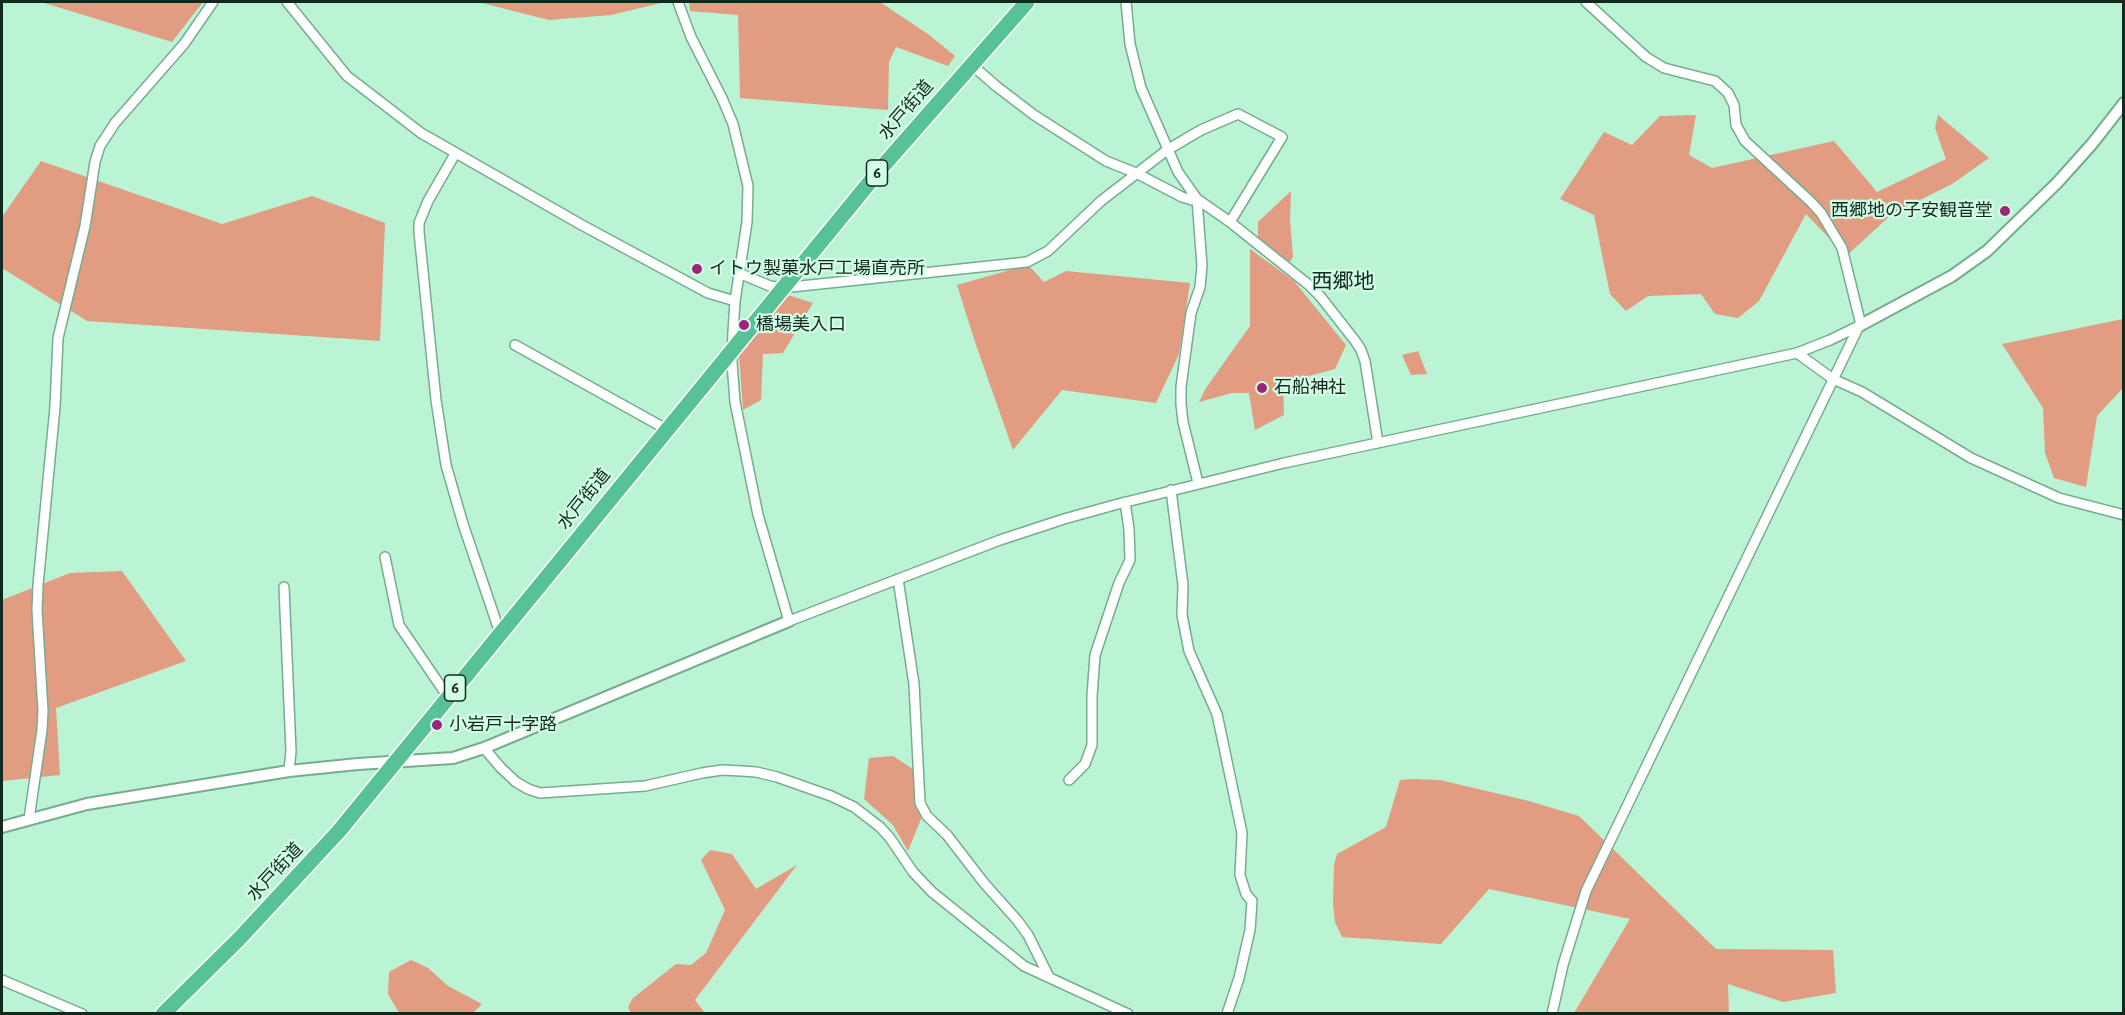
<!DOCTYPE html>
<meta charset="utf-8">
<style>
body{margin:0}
#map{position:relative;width:2125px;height:1015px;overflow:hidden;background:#bbf3d5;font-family:"Alegreya Sans",sans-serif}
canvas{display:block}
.frame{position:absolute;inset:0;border:3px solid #13291f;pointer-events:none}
</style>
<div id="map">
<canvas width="2125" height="1015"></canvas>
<div class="frame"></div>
</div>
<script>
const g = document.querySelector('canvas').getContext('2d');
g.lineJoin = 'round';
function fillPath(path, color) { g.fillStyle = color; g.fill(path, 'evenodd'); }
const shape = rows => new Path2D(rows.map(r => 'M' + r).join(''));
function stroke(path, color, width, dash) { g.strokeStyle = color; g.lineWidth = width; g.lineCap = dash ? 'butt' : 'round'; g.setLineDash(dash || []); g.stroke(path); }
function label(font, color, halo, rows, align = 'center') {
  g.font = font + ' "Alegreya Sans","Noto Sans JP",sans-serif'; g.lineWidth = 4.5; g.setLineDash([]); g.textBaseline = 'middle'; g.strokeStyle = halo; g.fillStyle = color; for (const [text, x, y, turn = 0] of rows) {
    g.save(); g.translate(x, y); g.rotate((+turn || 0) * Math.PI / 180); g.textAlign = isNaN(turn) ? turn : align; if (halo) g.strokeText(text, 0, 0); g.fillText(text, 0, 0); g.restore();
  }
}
fillPath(shape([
 [41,2,203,2,172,42],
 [478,2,665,2,611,15,549,20],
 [689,2,880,2,928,34,955,56,948,66,896,47,889,62,888,110,740,98,738,15,690,11],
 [1696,115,1689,155,1712,168,1834,141,1877,192,1946,159,1935,128,1938,115,1989,158,1952,184,1892,214,1843,259,1831,240,1806,214,1759,301,1738,318,1715,314,1701,294,1648,296,1626,311,1610,294,1594,215,1560,199,1604,132,1632,145,1660,116],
 [41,161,222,224,312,196,385,223,380,341,87,321,2,268,2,217],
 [1291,191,1290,219,1293,257,1289,263,1258,240,1258,222],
 [1250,249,1294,281,1346,345,1335,369,1283,383,1284,415,1255,430,1249,393,1232,393,1199,402,1206,388,1250,326],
 [1028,265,1044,282,1066,271,1190,283,1179,354,1156,403,1062,390,1013,450,976,345,957,285],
 [785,294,813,303,783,353,763,354,761,400,743,410,739,355],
 [2123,319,2123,388,2097,416,2086,487,2054,478,2045,453,2043,408,2002,344],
 [1418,351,1427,374,1411,375,1402,355],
 [122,571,186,661,56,708,60,775,2,781,2,600,70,573],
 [893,756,913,769,921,819,908,851,893,825,864,799,869,758],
 [1411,779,1440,780,1529,801,1579,816,1716,949,1833,950,1836,993,1783,1002,1728,984,1729,1013,1574,1013,1630,919,1489,889,1441,944,1342,937,1335,922,1333,903,1334,865,1337,854,1386,827,1400,780],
 [710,850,732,854,756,889,797,865,695,1000,705,1013,631,1013,628,1008,632,999,676,964,691,965,706,953,725,910,701,860],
 [411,960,428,968,448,986,482,1004,473,1013,399,1013,388,994,389,972]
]), '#e19c82');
const minor = shape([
 [287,2,347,76,421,133,580,224,708,293,735,301],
 [678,2,691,37,722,98,733,124,748,186,747,222,735,301,733,332,732,363,735,402,758,515,789,621,1000,540,1064,519,1118,504,1284,463,1797,353,1830,340,1859,326],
 [1126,2,1130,44,1141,88,1178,172,1197,199,1230,222,1309,285,1320,296,1356,342,1361,350,1365,361,1378,443],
 [1586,2,1646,57,1664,68,1715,81,1728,93,1734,105,1736,125,1745,141,1811,202,1821,213,1842,248,1861,325],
 [972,65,996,86,1034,115,1106,161,1136,173,1182,197,1192,200,1197,199,1202,266,1200,287,1191,313,1181,387,1181,404,1183,422,1198,483],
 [455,154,428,201,419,223,419,232,436,400,446,465,463,524,500,633],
 [741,274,770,286,782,288,1027,262,1048,251,1101,201,1167,150,1201,130,1238,114,1282,137,1230,222],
 [515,345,666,429],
 [1797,353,1833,379,1862,392,1971,458,2059,498,2124,515],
 [1171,490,1183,585,1182,615,1189,651,1217,714,1242,833,1240,875,1246,894,1252,901,1250,930,1239,978,1227,1014],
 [385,557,399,625,448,697],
 [898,579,914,684,920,803,927,816,947,835,984,883,1017,920,1028,935,1049,977],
 [284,587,291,751,289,771],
 [484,748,501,768,516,782,528,789,540,793,645,786,702,773,722,770,742,771,756,772,777,777,831,796,854,807,880,827,890,838,913,872,932,892,1024,966,1128,1014],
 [1069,780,1085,764,1092,745,1092,696,1095,655,1119,583,1130,560,1129,529,1125,502],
 [29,819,42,730,43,711,37,610,38,585,55,407,58,338,85,226,95,162,100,146,115,123,184,44,213,2],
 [2,980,82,1014],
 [1552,1014,1563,965,1586,891,1859,326]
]);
const tertiary = shape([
 [1859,326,1952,276,1987,251,2057,183,2092,144,2124,103],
 [2,827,87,804,289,771,358,764,453,758,484,748,789,621]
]);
const trunk = shape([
 [163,1014,239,939,339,831,883,166,1027,2]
]);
stroke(minor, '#76ac90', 12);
stroke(tertiary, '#76ac90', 14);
stroke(trunk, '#fff', 18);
stroke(minor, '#fff', 9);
stroke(tertiary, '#fff', 10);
stroke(trunk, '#58c297', 15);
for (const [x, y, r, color] of [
 [2005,211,6,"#9d247c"],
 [697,269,6,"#9d247c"],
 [744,325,6,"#9d247c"],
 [1262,388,6,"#9d247c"],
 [437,725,6,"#9d247c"]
]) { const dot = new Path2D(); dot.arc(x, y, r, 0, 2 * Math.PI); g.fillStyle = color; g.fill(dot); stroke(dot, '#d1fee5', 2); }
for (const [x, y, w] of [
 [877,173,21],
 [455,688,21]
]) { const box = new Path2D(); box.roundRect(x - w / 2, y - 13, w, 26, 4.5); g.fillStyle = '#d1fee5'; g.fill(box); stroke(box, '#13291f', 1.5); }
label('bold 16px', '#13291f', null, [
 ["6",877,173],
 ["6",455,688]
]);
label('18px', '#13291f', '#d1fee5', [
 ["水戸街道",906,110,-49],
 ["水戸街道",584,499,-51],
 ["水戸街道",275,872,-47]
]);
label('18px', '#13291f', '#d1fee5', [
 ["西郷地の子安観音堂",1993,211,"right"],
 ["イトウ製菓水戸工場直売所",709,269],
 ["橋場美入口",756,325],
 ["石船神社",1274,388],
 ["小岩戸十字路",449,725]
], 'left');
label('21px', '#13291f', '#d1fee5', [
 ["西郷地",1343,282]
]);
</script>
